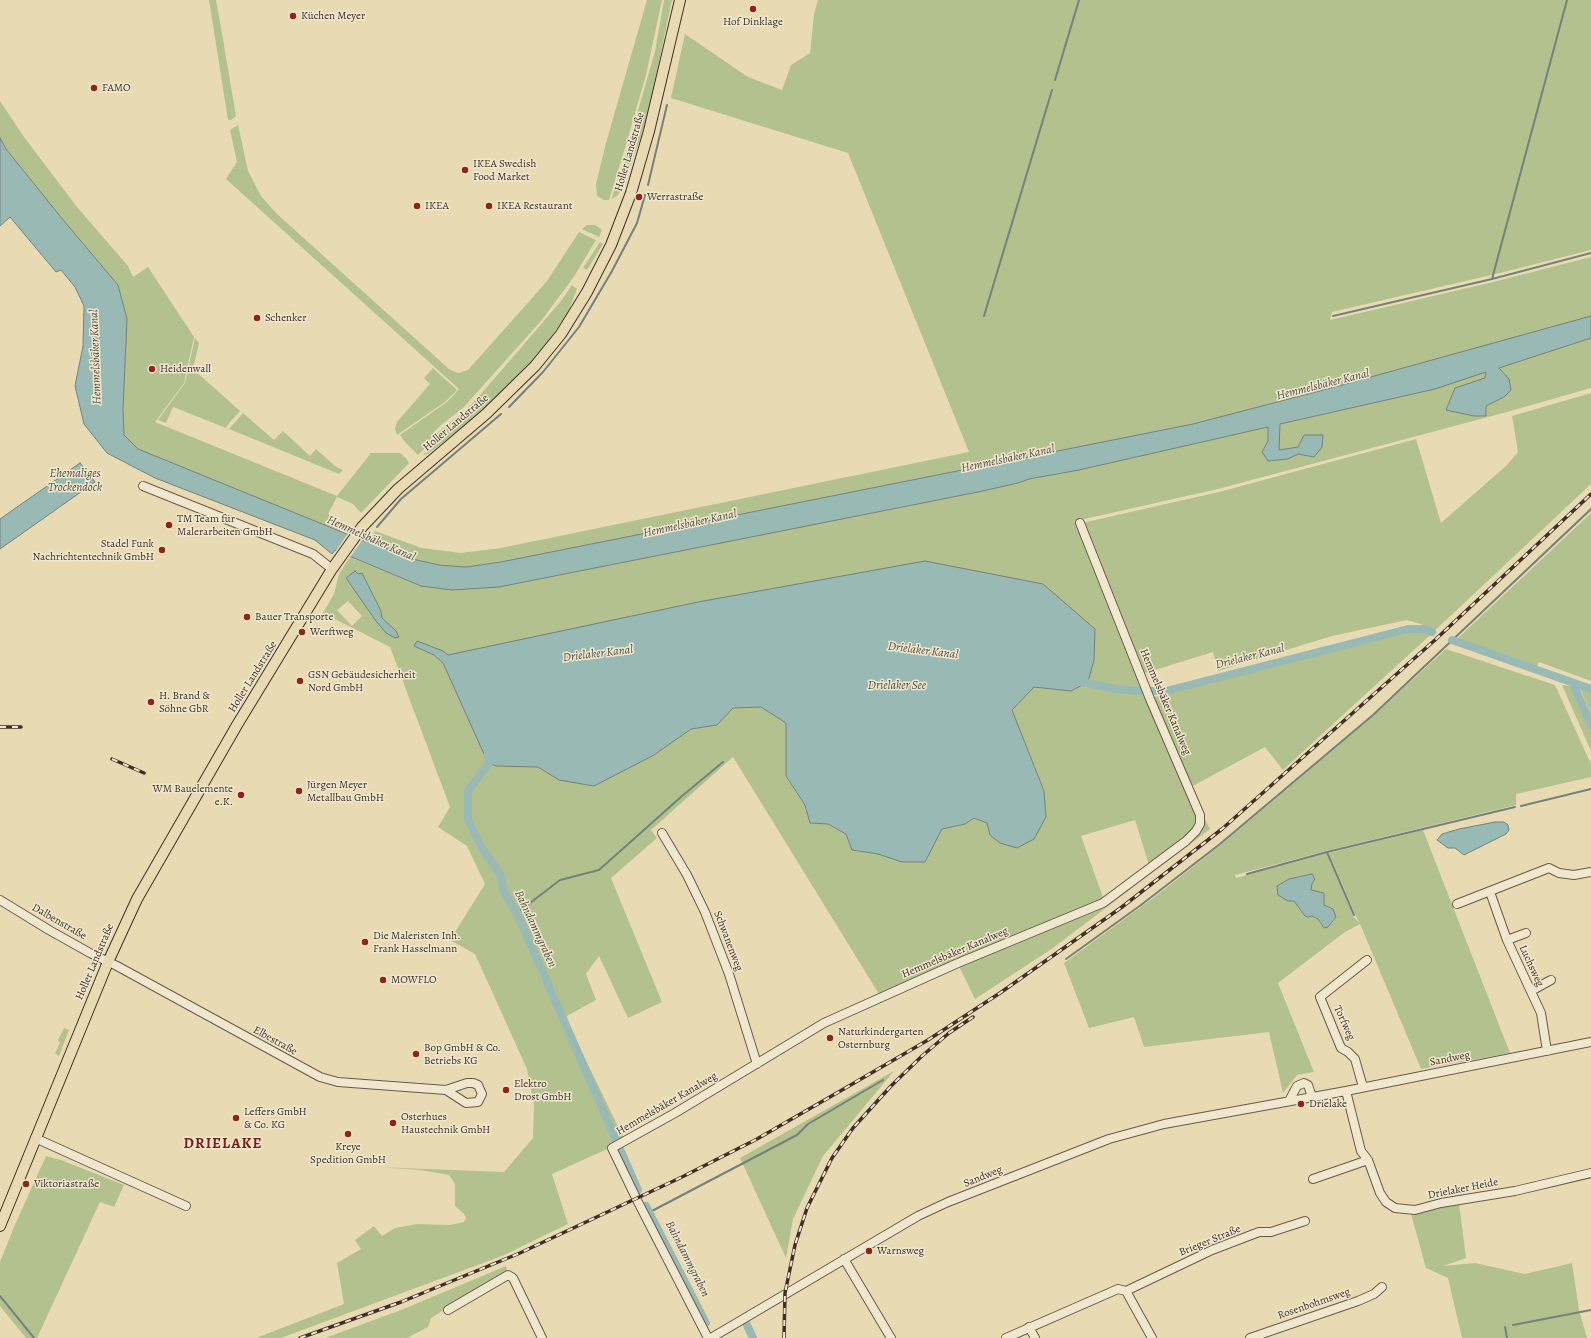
<!DOCTYPE html>
<meta charset="utf-8">
<style>
body{margin:0}
canvas{display:block;background:#e8dbb3}
</style>
<canvas width="1591" height="1338"></canvas>
<script>
const g = document.querySelector('canvas').getContext('2d');
g.lineJoin = 'round';
function fillPath(path, color) { g.fillStyle = color; g.fill(path, 'evenodd'); }
const shape = rows => new Path2D(rows.map(r => 'M' + r).join(''));
function stroke(path, color, width, dash) { g.strokeStyle = color; g.lineWidth = width; g.lineCap = dash ? 'butt' : 'round'; g.setLineDash(dash || []); g.stroke(path); }
function label(font, color, halo, rows, align = 'center') {
  g.font = font + ' Alegreya,serif'; g.lineWidth = 3; g.setLineDash([]); g.textBaseline = 'middle'; g.strokeStyle = halo; g.fillStyle = color; for (const [text, x, y, turn = 0] of rows) {
    g.save(); g.translate(x, y); g.rotate((+turn || 0) * Math.PI / 180); g.textAlign = isNaN(turn) ? turn : align; if (halo) g.strokeText(text, 0, 0); g.fillText(text, 0, 0); g.restore();
  }
}
fillPath(shape([
 [209,0,216,0,220,22,236,116,231,120,228,120],
 [647,0,662,0,646,75,625,148,609,200,604,200,597,196,596,184,606,143],
 [664,0,672,0,646,122,623,186,618,195,612,199,613,194,622,167,655,51],
 [818,0,1591,0,1591,250,1500,273,1332,312,1330,320,1493,282,1591,257,1591,316,1331,388,1193,424,501,562,466,567,439,565,412,559,369,541,375,531,422,548,461,553,501,548,969,452,848,153,671,98,685,34,748,77,782,90,791,65,810,53,814,14],
 [0,101,24,137,77,207,128,266,133,277,148,267,194,337,184,383,155,422,337,496,371,453,400,453,406,458,409,463,361,513,353,504,337,497,328,514,336,518,341,523,340,531,138,449,124,435,118,285,64,221,6,149,0,138],
 [238,125,248,171,261,196,277,214,449,369,458,373,468,370,525,306,547,281,579,232,596,240,573,278,541,321,463,408,441,425,434,432,429,444,418,455,405,442,400,435,447,402,459,389,226,179,237,162,230,130],
 [587,225,595,225,601,229,602,230,599,237,582,229],
 [600,242,603,244,587,270,583,268],
 [572,285,577,289,568,312,543,349,528,367,495,400,465,425,428,454,423,455,433,444,437,433,468,408,488,386,561,301],
 [195,338,199,343,193,369,240,411,230,422,226,428,173,407,166,423,158,420,185,383],
 [1591,338,1591,388,1507,412,1218,489,1080,520,1076,520,1196,812,1198,821,1194,829,1185,838,1149,865,1135,820,1081,836,1104,900,962,958,879,994,733,757,651,830,657,838,611,878,662,1002,628,1018,599,956,586,974,596,1000,565,1017,625,1141,552,1174,568,1224,502,1256,281,1338,256,1338,344,1304,337,1263,361,1249,355,1240,374,1226,382,1236,395,1228,417,1224,450,1225,464,1222,466,1218,464,1214,455,1206,455,1184,449,1175,420,1170,376,1167,504,1172,533,1138,534,1105,527,1069,475,954,450,940,485,884,467,846,438,827,450,807,390,647,323,613,334,594,339,574,350,557,421,586,499,587,978,492,1018,483,1029,479,1079,470,1268,427,1268,441,1262,452,1288,459,1298,454,1314,457,1298,447,1278,450,1280,424,1435,389,1486,372,1485,378,1455,388,1446,410,1474,416,1486,416,1486,406,1504,397,1509,379,1499,368],
 [355,571,358,574,362,574,381,611,382,618,396,631,399,636,387,633,376,621,346,578],
 [348,601,362,616,352,626,337,610],
 [417,642,443,651,448,655,1088,682,1071,691,1034,687,1012,710,1044,791,990,835,987,823,974,818,965,824,942,829,925,862,902,862,878,854,852,850,846,834,828,824,810,823,805,805,786,776,786,723,761,707,733,708,717,725,691,729,654,755,593,786,559,780,538,767,496,766,443,663,434,655,414,646],
 [433,368,457,390,445,402,397,435,395,429,397,422,430,384,424,378],
 [1591,393,1591,484,1428,637,1283,770,1265,747,1191,787,1154,697,1413,629,1427,630,1430,627,1407,620,1332,636,1218,671,1213,652,1145,673,1082,523,1219,492,1416,439,1441,523,1507,465,1518,452,1512,416],
 [243,413,274,440,283,431,310,456,316,449,335,466,343,470,339,474,229,429],
 [1591,513,1591,681,1539,662,1536,668,1457,639],
 [1446,649,1555,685,1591,764,1591,777,1516,794,1516,805,1326,851,1235,875,1236,878,1327,853,1353,916,1359,923,1329,853,1423,830,1510,1053,1421,1069,1360,924,1345,932,1278,983,1314,1072,1297,1075,1283,1093,1269,1032,1144,1047,1134,1017,1089,1028,1064,963,1156,896,1222,844,1373,716],
 [1312,884,1311,890,1324,893,1324,905,1328,906,1336,918,1328,927,1320,924,1318,919,1312,916,1308,917,1305,916,1294,901],
 [1562,685,1571,686,1575,693,1591,730,1591,751],
 [1580,688,1591,692,1591,714],
 [1204,817,1210,829,1053,948,975,999,959,966,1099,910,1198,834],
 [64,1028,69,1030,59,1056,55,1053,60,1043,58,1040],
 [894,1071,823,1156,793,1219,786,1258,740,1158],
 [46,1156,61,1160,124,1185,114,1207,100,1202,37,1338,26,1338,0,1306,0,1262,14,1227],
 [1459,1203,1466,1258,1443,1266,1475,1263,1525,1274,1572,1263,1579,1310,1587,1338,1462,1338,1448,1278,1426,1268,1411,1214],
 [506,1266,507,1271,431,1318,428,1327,407,1338,325,1338,401,1310]
]), '#b3c18f');
const water = shape([
 [0,138,6,149,64,221,118,285,127,319,123,409,124,435,138,449,364,541,369,541,412,559,439,565,466,567,501,562,1193,424,1331,388,1591,316,1591,338,1499,368,1509,379,1511,390,1504,397,1486,406,1486,416,1474,416,1446,410,1455,388,1485,378,1486,372,1435,389,1280,424,1279,450,1298,447,1304,435,1323,435,1322,447,1314,457,1298,454,1288,459,1268,461,1262,452,1268,441,1268,427,1079,470,1029,479,1018,483,978,492,499,587,452,590,421,586,335,550,332,554,315,540,155,478,107,453,84,424,75,386,83,346,84,306,75,287,61,270,56,272,10,217,0,226,0,138],
 [80,463,95,482,0,549,0,519,80,463],
 [925,561,1043,584,1095,629,1094,660,1088,682,1071,691,1034,687,1012,710,1044,791,1046,817,1034,839,1017,848,1000,843,990,835,987,823,974,818,965,824,942,829,925,862,902,862,878,854,852,850,846,834,828,824,810,823,805,805,786,776,786,723,761,707,733,708,717,725,691,729,654,755,594,786,559,780,538,767,496,766,489,763,484,754,443,663,434,655,414,646,417,641,443,651,448,655,698,602,925,561],
 [355,571,358,574,362,573,381,611,382,618,396,631,399,637,395,638,386,633,376,621,346,578,355,571],
 [1495,822,1504,822,1508,825,1509,830,1506,834,1464,855,1455,848,1448,848,1437,840,1442,834,1459,829,1495,822],
 [1312,874,1315,879,1312,884,1311,890,1324,893,1324,905,1333,909,1336,917,1328,927,1324,928,1318,919,1312,916,1308,917,1305,916,1294,901,1288,901,1278,895,1277,886,1289,879,1312,874]
]);
fillPath(water, '#99b9b5');
stroke(water, '#75817c', 1);
fillPath(shape([
 [349,532,363,539,349,559,335,552]
]), '#e8dbb3');
stroke(shape([
 [1055,80,1079,0],
 [648,185,667,105],
 [1492,279,1567,0],
 [984,316,1052,90],
 [1333,316,1492,279,1591,253],
 [509,407,543,372,579,327,612,271,637,223,645,195],
 [377,527,401,499,501,414],
 [1521,806,1591,789],
 [1327,852,1354,915],
 [1247,874,1327,852,1515,807],
 [517,913,560,880,599,870,682,796,723,762],
 [1066,959,1141,905,1220,844,1373,715,1591,509],
 [650,1212,797,1135,808,1124,883,1080],
 [0,1296,34,1338],
 [1513,1325,1591,1310],
 [1505,1327,1507,1338]
]), '#75817c', 2);
stroke(shape([
 [1452,640,1591,689],
 [1078,681,1115,689,1138,691,1166,691,1408,629,1426,629,1432,632],
 [1573,683,1591,725],
 [488,754,489,763,468,791,468,820,482,848,500,874,505,894,517,913,617,1142],
 [621,1151,638,1190],
 [646,1206,706,1323],
 [747,1325,753,1338]
]), '#99b9b5', 8);
const minor = shape([
 [143,486,313,554,332,569],
 [662,833,687,875,705,912,729,974,757,1064],
 [1490,892,1507,940,1541,1013,1547,1051],
 [0,900,49,930,90,953,117,966,320,1077,338,1082,446,1090,467,1083,473,1083,478,1085,482,1094,478,1102,466,1103,446,1090],
 [1457,904,1549,868,1559,873,1574,875,1591,872],
 [1507,940,1526,933],
 [1531,991,1551,980],
 [1363,1087,1355,1059,1348,1052,1341,1048,1320,997,1367,960],
 [1346,1091,1361,1151,1368,1160,1380,1193,1386,1202,1395,1208,1415,1210,1441,1203,1515,1191,1591,1173],
 [1289,1101,1297,1086,1304,1083,1308,1085,1312,1097],
 [35,1138,186,1206],
 [1313,1179,1368,1160],
 [844,1259,891,1338],
 [1126,1291,1212,1250,1259,1232,1271,1232,1305,1221],
 [448,1310,508,1275,513,1278,542,1338],
 [1029,1327,1035,1338],
 [708,1338,638,1202,612,1148,675,1113,824,1023,958,963,1103,903,1186,841,1196,831,1200,824,1200,815,1150,699,1080,523],
 [711,1338,918,1216,948,1202,1109,1139,1164,1124,1346,1091,1591,1042],
 [1006,1338,1118,1289,1126,1291,1152,1338],
 [1250,1338,1358,1301,1374,1294,1382,1287]
]);
const major = shape([
 [0,1226,108,962,137,899,237,725,332,569,362,527,398,489,486,414,535,366,561,334,587,292,611,245,631,193,649,131,680,0]
]);
stroke(minor, '#6a594a', 10);
stroke(major, '#402e27', 12);
stroke(minor, '#f0e8ce', 8);
stroke(major, '#e8dbb3', 10);
const rail = shape([
 [0,727,21,727],
 [112,759,144,773],
 [300,1338,401,1302,520,1253,682,1177,757,1139,842,1090,928,1040,1000,993,1122,907,1222,829,1435,640,1591,494],
 [784,1338,785,1293,795,1245,807,1208,832,1158,853,1128,891,1086,922,1056,949,1033,973,1017]
]);
stroke(rail, '#402e27', 3.5);
stroke(rail, '#f0e8ce', 2, [6]);
for (const [x, y, r, color] of [
 [753,9,4,"#8f2418"],
 [293,16,4,"#8f2418"],
 [94,88,4,"#8f2418"],
 [465,170,4,"#8f2418"],
 [639,197,4,"#8f2418"],
 [417,206,4,"#8f2418"],
 [489,206,4,"#8f2418"],
 [257,318,4,"#8f2418"],
 [152,369,4,"#8f2418"],
 [169,525,4,"#8f2418"],
 [162,550,4,"#8f2418"],
 [247,617,4,"#8f2418"],
 [302,632,4,"#8f2418"],
 [300,681,4,"#8f2418"],
 [151,702,4,"#8f2418"],
 [299,791,4,"#8f2418"],
 [241,795,4,"#8f2418"],
 [365,942,4,"#8f2418"],
 [383,980,4,"#8f2418"],
 [830,1038,4,"#8f2418"],
 [416,1054,4,"#8f2418"],
 [506,1090,4,"#8f2418"],
 [1301,1104,4,"#8f2418"],
 [236,1118,4,"#8f2418"],
 [393,1123,4,"#8f2418"],
 [348,1134,4,"#8f2418"],
 [26,1184,4,"#8f2418"],
 [869,1251,4,"#8f2418"]
]) { const dot = new Path2D(); dot.arc(x, y, r, 0, 2 * Math.PI); g.fillStyle = color; g.fill(dot); stroke(dot, '#f0e8ce', 1.5); }
label('11px', '#402e27', '#f0e8ce', [
 ["Küchen Meyer",301,16],
 ["Hof Dinklage",753,22,"center"],
 ["FAMO",102,88],
 ["IKEA Swedish",473,164],
 ["Food Market",473,177],
 ["Werrastraße",647,197],
 ["IKEA",425,206],
 ["IKEA Restaurant",497,206],
 ["Schenker",265,318],
 ["Heidenwall",160,369],
 ["TM Team für",177,519],
 ["Malerarbeiten GmbH",177,532],
 ["Stadel Funk",154,544,"right"],
 ["Nachrichtentechnik GmbH",154,557,"right"],
 ["Bauer Transporte",255,617],
 ["Werftweg",310,632],
 ["GSN Gebäudesicherheit",308,675],
 ["Nord GmbH",308,688],
 ["H. Brand &",159,696],
 ["Söhne GbR",159,709],
 ["Jürgen Meyer",307,785],
 ["Metallbau GmbH",307,798],
 ["WM Bauelemente",233,789,"right"],
 ["e.K.",233,802,"right"],
 ["Die Maleristen Inh.",373,936],
 ["Frank Hasselmann",373,949],
 ["MOWFLO",391,980],
 ["Naturkindergarten",838,1032],
 ["Osternburg",838,1045],
 ["Bop GmbH & Co.",424,1048],
 ["Betriebs KG",424,1061],
 ["Elektro",514,1084],
 ["Drost GmbH",514,1097],
 ["Drielake",1309,1104],
 ["Leffers GmbH",244,1112],
 ["& Co. KG",244,1125],
 ["Osterhues",401,1117],
 ["Haustechnik GmbH",401,1130],
 ["Kreye",348,1147,"center"],
 ["Spedition GmbH",348,1160,"center"],
 ["Viktoriastraße",34,1184],
 ["Warnsweg",877,1251]
], 'left');
label('11px', '#402e27', '#f0e8ce', [
 ["Holler Landstraße",630,152,-74],
 ["Holler Landstraße",456,423,-40],
 ["Holler Landstraße",253,677,-58],
 ["Hemmelsbäker Kanalweg",1165,702,67],
 ["Dalbenstraße",59,922,30],
 ["Schwanenweg",728,941,69],
 ["Hemmelsbäker Kanalweg",955,953,-23],
 ["Holler Landstraße",95,962,-67],
 ["Luchsweg",1531,966,65],
 ["Torfweg",1344,1023,66],
 ["Elbestraße",275,1041,29],
 ["Sandweg",1450,1059,-11],
 ["Hemmelsbäker Kanalweg",667,1104,-30],
 ["Sandweg",983,1177,-22],
 ["Drielaker Heide",1463,1189,-11],
 ["Brieger Straße",1210,1241,-22],
 ["Rosenbohmsweg",1314,1304,-19]
]);
label('italic 12px', '#524a43', '#f0e8ce', [
 ["Hemmelsbäker Kanal",96,357,-92],
 ["Hemmelsbäker Kanal",1323,385,-14],
 ["Hemmelsbäker Kanal",1008,459,-12],
 ["Ehemaliges",75,474],
 ["Trockendock",75,488],
 ["Hemmelsbäker Kanal",690,524,-12],
 ["Hemmelsbäker Kanal",371,539,24],
 ["Drielaker Kanal",923,651,7],
 ["Drielaker Kanal",598,654,-7],
 ["Drielaker Kanal",1250,657,-14],
 ["Drielaker See",897,686],
 ["Bahndammgraben",535,929,65],
 ["Bahndammgraben",687,1259,63]
]);
g.letterSpacing = '1px';
label('bold 15px', '#7a1f14', '#f0e8ce', [
 ["DRIELAKE",223,1144]
]);
g.letterSpacing = '0px';
</script>
